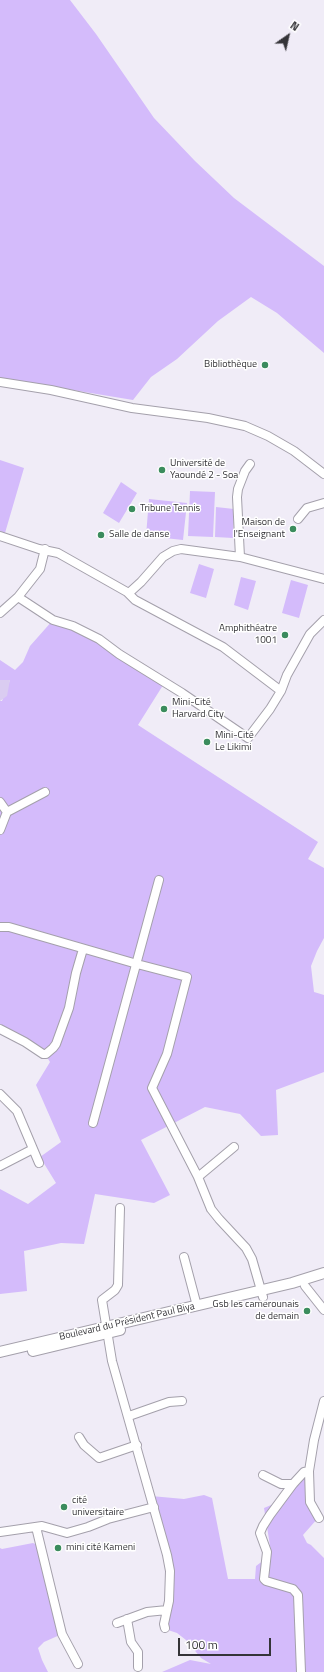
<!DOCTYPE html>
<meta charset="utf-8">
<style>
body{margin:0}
#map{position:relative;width:324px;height:1672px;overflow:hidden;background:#f0ecf7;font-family:"Titillium Web",sans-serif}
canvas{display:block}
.north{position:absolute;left:268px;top:16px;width:40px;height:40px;-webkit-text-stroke:3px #fff;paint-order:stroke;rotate:34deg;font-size:11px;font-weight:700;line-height:16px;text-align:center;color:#353438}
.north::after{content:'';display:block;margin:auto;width:14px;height:18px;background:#353438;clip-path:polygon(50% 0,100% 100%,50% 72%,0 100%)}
.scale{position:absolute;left:178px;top:1638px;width:93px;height:18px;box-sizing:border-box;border:2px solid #353438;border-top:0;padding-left:5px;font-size:12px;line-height:14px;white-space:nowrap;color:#353438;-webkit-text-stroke:3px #fff;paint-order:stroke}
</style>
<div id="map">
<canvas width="324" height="1672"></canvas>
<div class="north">N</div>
<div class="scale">100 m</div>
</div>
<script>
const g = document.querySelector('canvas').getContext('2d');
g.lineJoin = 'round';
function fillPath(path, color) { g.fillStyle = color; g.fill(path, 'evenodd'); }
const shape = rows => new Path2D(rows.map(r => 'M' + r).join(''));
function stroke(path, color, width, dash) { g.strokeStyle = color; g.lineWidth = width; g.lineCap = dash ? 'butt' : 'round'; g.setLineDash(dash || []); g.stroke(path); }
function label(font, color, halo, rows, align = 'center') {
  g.font = font + ' "Titillium Web",sans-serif'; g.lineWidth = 3; g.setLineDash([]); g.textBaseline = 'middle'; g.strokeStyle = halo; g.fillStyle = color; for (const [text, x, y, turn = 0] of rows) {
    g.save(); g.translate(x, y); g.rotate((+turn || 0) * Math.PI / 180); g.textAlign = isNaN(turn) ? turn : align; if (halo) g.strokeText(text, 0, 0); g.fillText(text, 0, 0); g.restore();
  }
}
fillPath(shape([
 [0,0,70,0,96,34,154,118,195,161,234,198,324,266,324,353,277,313,251,297,218,321,177,359,151,377,133,400,0,378],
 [0,460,24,468,5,533,0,531],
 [121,482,137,493,119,523,103,513],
 [190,491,215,492,213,537,188,536],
 [149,499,187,503,183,540,146,536],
 [216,507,234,509,233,538,215,537],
 [199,564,214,569,206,598,190,593],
 [241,577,256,581,248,610,234,605],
 [291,580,308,585,299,618,282,613],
 [53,620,73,626,165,682,138,725,318,842,308,859,324,868,324,938,317,951,311,966,314,992,324,995,324,1072,276,1090,278,1135,261,1136,240,1114,205,1107,141,1140,170,1195,154,1203,95,1194,84,1244,61,1243,24,1251,27,1291,0,1294,0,1189,28,1204,56,1183,40,1157,61,1142,36,1085,50,1062,42,1049,0,1024,0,701,2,701,10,680,0,680,0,660,15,670,23,662,30,646],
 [309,1471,310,1502,318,1518,303,1535,307,1543,311,1545,324,1558,324,1672,162,1672,190,1660,211,1664,201,1658,186,1640,177,1633,168,1630,170,1571,151,1496,184,1499,204,1495,212,1498,228,1579,255,1579,256,1566,268,1557,271,1552,264,1508,276,1503],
 [33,1543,37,1545,62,1634,44,1642,38,1648,42,1660,48,1672,0,1672,0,1548,2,1549]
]), '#d4bbfb');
fillPath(shape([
 [0,680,10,680,7,696,0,701]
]), '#daccf1');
const minor = shape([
 [0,382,51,390,132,408,208,418,245,426,268,436,294,451,324,474],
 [298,519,307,508,324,503],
 [0,536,39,549,58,553,127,592,130,592,141,582,163,557,173,551,181,549,240,557,324,579],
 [45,549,40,569,18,597,53,620,73,626,99,639,119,654,182,693,248,738,270,709,281,691,287,675,310,634,324,620],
 [240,557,237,497,238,489,245,471,250,464],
 [127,592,135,600,223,647,281,691],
 [0,613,18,597],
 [0,802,7,812],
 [0,830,7,812,45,792],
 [0,927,9,927,137,964,187,977,167,1054,152,1088,198,1177,211,1209,219,1219,246,1248,252,1259,263,1297],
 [0,1029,25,1042,43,1054,46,1054,53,1048,56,1044,69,1008,76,973,83,949],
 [0,1094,17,1111,39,1163],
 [93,1123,159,880],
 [0,1166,33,1149],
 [198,1177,234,1147],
 [120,1208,118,1285,115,1290,102,1300,112,1361,167,1555,170,1571,169,1601,164,1624,165,1628],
 [184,1257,197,1306],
 [305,1286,324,1310],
 [129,1416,169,1402,182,1401],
 [79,1437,84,1445,99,1458,137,1445],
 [263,1475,281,1484,293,1484],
 [319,1518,310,1502,309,1471,314,1440,324,1401],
 [36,1527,62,1634,78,1664],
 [0,1532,42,1526,67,1533,88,1527,108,1519,154,1507],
 [127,1619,131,1642,138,1652,138,1667],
 [117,1623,147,1612,167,1610],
 [301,1672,298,1595,293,1589,266,1581,264,1579,267,1552,260,1533,263,1526,270,1515,293,1484,304,1472,309,1471]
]);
const major = shape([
 [33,1351,120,1330],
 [0,1352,292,1283,324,1273]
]);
stroke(minor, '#a4a0ab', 10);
stroke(major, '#a4a0ab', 12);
stroke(minor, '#fff', 8);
stroke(major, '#fff', 10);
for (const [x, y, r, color] of [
 [265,365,4,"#3b8c5d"],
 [162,470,4,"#3b8c5d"],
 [132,509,4,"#3b8c5d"],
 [293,529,4,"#3b8c5d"],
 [101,535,4,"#3b8c5d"],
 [285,635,4,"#3b8c5d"],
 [164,709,4,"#3b8c5d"],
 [207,742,4,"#3b8c5d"],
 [307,1311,4,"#3b8c5d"],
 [64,1507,4,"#3b8c5d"],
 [58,1548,4,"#3b8c5d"]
]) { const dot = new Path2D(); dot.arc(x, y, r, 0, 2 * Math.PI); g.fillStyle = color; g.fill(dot); stroke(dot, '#fff', 1.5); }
label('10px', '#353438', '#fff', [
 ["Bibliothèque",257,365,"right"],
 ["Université de",170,464],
 ["Yaoundé 2 - Soa",170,476],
 ["Tribune Tennis",140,509],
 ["Maison de",285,523,"right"],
 ["l'Enseignant",285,535,"right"],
 ["Salle de danse",109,535],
 ["Amphithéatre",277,629,"right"],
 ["1001",277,641,"right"],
 ["Mini-Cité",172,703],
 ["Harvard City",172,715],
 ["Mini-Cité",215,736],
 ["Le Likimi",215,748],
 ["Gsb les camerounais",299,1305,"right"],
 ["de demain",299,1317,"right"],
 ["cité",72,1501],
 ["universitaire",72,1513],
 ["mini cité Kameni",66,1548]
], 'left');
label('10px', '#353438', '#fff', [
 ["Boulevard du Président Paul Biya",127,1322,-13]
]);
</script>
